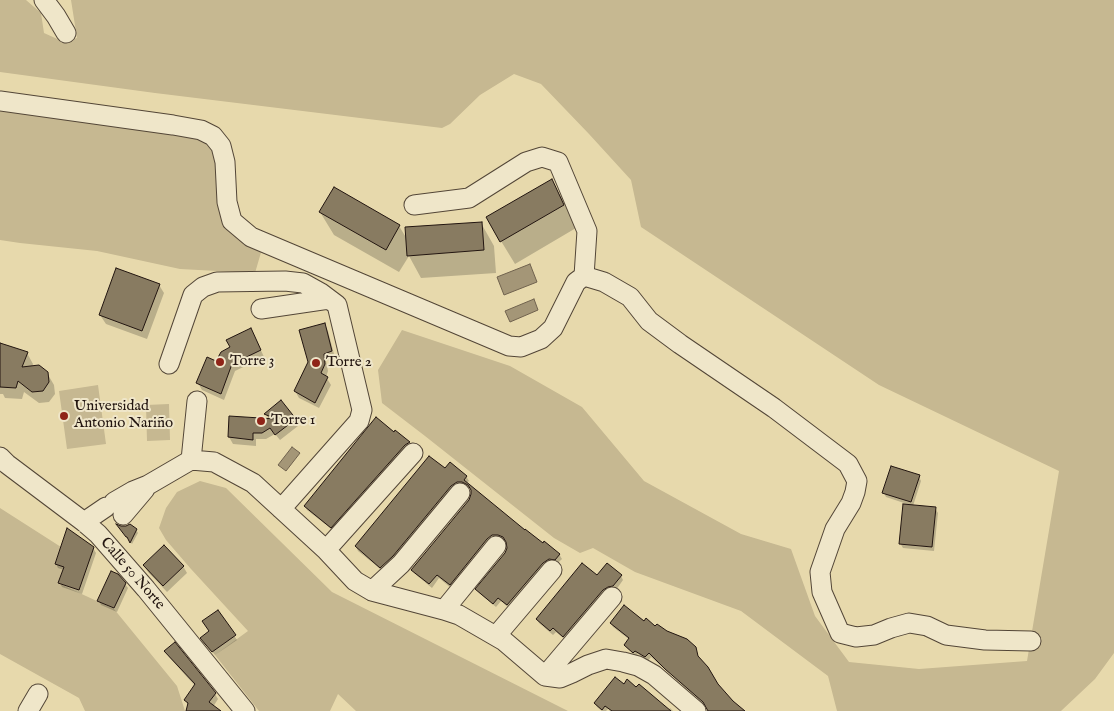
<!DOCTYPE html>
<meta charset="utf-8">
<style>
body{margin:0}
canvas{display:block;background:#e7d9ac}
</style>
<canvas width="1114" height="711"></canvas>
<script>
const g = document.querySelector('canvas').getContext('2d');
g.lineJoin = 'round';
function fillPath(path, color) { g.fillStyle = color; g.fill(path, 'evenodd'); }
const shape = rows => new Path2D(rows.map(r => 'M' + r).join(''));
function stroke(path, color, width, dash) { g.strokeStyle = color; g.lineWidth = width; g.lineCap = dash ? 'butt' : 'round'; g.setLineDash(dash || []); g.stroke(path); }
function label(font, color, halo, rows, align = 'center') {
  g.font = font + ' "IM FELL English",serif'; g.lineWidth = 4; g.setLineDash([]); g.textBaseline = 'middle'; g.strokeStyle = halo; g.fillStyle = color; for (const [text, x, y, turn = 0] of rows) {
    g.save(); g.translate(x, y); g.rotate((+turn || 0) * Math.PI / 180); g.textAlign = isNaN(turn) ? turn : align; if (halo) g.strokeText(text, 0, 0); g.fillText(text, 0, 0); g.restore();
  }
}
fillPath(shape([
 [0,0,26,0,41,13,44,33,64,42,77,38,71,0,1114,0,1114,653,1095,679,1061,711,837,711,828,676,741,611,635,572,593,548,580,553,554,538,425,436,382,403,378,370,402,330,510,366,582,407,644,481,741,534,791,549,815,616,849,662,919,669,1027,661,1059,471,879,385,641,227,631,180,589,134,541,84,514,74,480,95,450,124,442,128,155,93,0,72],
 [0,108,197,138,209,143,215,154,219,209,227,229,239,240,262,249,255,273,180,269,97,251,20,243,0,240],
 [98,385,106,444,67,449,59,391],
 [169,404,170,440,147,441,146,405],
 [200,481,226,488,332,592,568,711,356,711,338,694,330,711,259,711,215,655,248,631,191,569,166,540,159,528,166,508,177,492],
 [0,508,61,547,55,563,64,567,58,583,114,609,177,686,185,711,85,711,79,698,0,654]
]), '#c6b891');
const water = shape([
 [530,264,537,282,504,295,497,277,530,264],
 [534,299,538,310,510,322,505,311,534,299],
 [292,447,300,453,286,471,278,465,292,447]
]);
fillPath(water, '#a49677');
stroke(water, '#70624e', 1);
fillPath(shape([
 [551,180,565,203,576,228,515,264,487,218],
 [334,188,399,226,407,239,481,223,494,246,496,273,421,278,409,256,399,272,334,235,320,212],
 [159,285,164,293,147,339,106,324,100,315],
 [325,325,328,331,335,358,326,361,328,371,326,377,331,385,319,408,299,398,295,391],
 [255,337,264,357,235,371,224,400,202,390,198,383],
 [0,344,27,353,33,364,32,367,47,373,54,385,55,394,49,402,39,403,24,392,22,399,5,398,3,394,0,394],
 [266,414,295,420,298,426,280,440,275,434,266,439,256,439,256,446,233,444,229,437,231,417,269,420],
 [395,431,409,443,412,446,334,531,307,510,305,506],
 [445,470,466,476,469,481,466,483,543,545,559,554,562,559,510,609,501,601,496,607,479,593,477,589,506,554,508,548,506,541,501,539,452,589,439,578,432,588,415,574,412,570,470,500,472,495,471,489,466,486,383,571,358,551,356,547],
 [919,477,921,481,913,506,935,508,938,513,934,551,903,548,900,543,904,503,886,497,884,493],
 [119,527,136,530,138,533,132,544],
 [93,548,96,553,82,594,62,587,60,583,64,570,58,568,56,564],
 [144,565,183,566,187,573,167,592,148,572],
 [607,565,621,576,623,580,616,590,566,640,556,632,553,635,539,623,537,619,598,577],
 [125,584,128,588,117,612,101,605,99,601],
 [218,612,237,640,215,655,204,642],
 [611,623,644,623,695,648,699,659,717,685,742,711,709,711,706,706,651,657,648,661,638,654,636,656,628,649,625,645,630,640,613,627],
 [166,651,215,694,218,699,213,707,219,711,188,711,189,706,185,700,195,686,169,657],
 [624,685,669,710,670,708,673,711,610,711,608,709,606,711,602,711,597,707,595,703]
]), '#0003');
const building = shape([
 [552,179,564,205,500,242,486,217,552,179],
 [334,187,400,225,386,250,319,212,334,187],
 [482,222,484,250,407,256,405,227,482,222],
 [116,268,160,284,142,331,99,315,116,268],
 [325,323,332,351,324,354,325,364,321,373,328,377,315,403,294,391,308,362,299,330,325,323],
 [251,328,261,350,232,364,221,394,196,383,207,357,216,361,221,352,230,347,226,340,251,328],
 [0,343,28,352,22,367,39,365,48,372,49,382,43,391,32,392,18,381,16,388,0,387,0,343],
 [281,400,296,419,275,435,270,428,262,433,253,433,253,440,228,437,229,416,276,419,264,414,281,400],
 [376,417,394,432,395,430,410,442,405,445,331,528,304,506,376,417],
 [429,456,445,468,450,462,467,476,464,480,525,530,525,529,543,543,544,541,560,554,555,560,549,559,543,563,507,605,498,598,493,604,475,589,505,553,507,548,506,542,503,537,498,535,492,535,487,539,450,585,437,575,429,584,411,570,469,500,471,494,471,490,468,485,462,482,457,482,451,486,393,556,380,568,355,546,429,456],
 [891,466,920,475,911,502,882,493,891,466],
 [903,504,936,507,932,547,899,544,903,504],
 [116,524,121,526,126,526,130,524,137,529,130,543,127,537,126,537,116,524],
 [67,528,94,547,79,590,58,583,64,567,55,564,67,528],
 [164,545,184,566,163,586,143,565,164,545],
 [582,563,597,575,607,563,622,575,613,586,608,587,603,590,563,637,553,628,550,631,536,619,582,563],
 [111,571,118,574,126,583,114,608,97,601,111,571],
 [624,605,644,621,646,618,655,626,657,624,667,631,687,639,696,647,698,656,708,667,718,684,733,701,745,711,708,711,703,702,665,669,649,653,645,657,635,651,633,653,624,645,629,638,610,623,624,605],
 [218,610,236,635,212,652,200,638,209,631,202,621,218,610],
 [175,642,216,693,209,702,221,711,186,711,188,703,184,700,195,684,164,651,175,642],
 [615,677,624,684,627,679,636,687,639,684,671,711,612,711,605,706,602,710,594,703,615,677]
]);
fillPath(building, '#887b61');
stroke(building, '#221510', 1);
const minor = shape([
 [44,0,56,16,66,33],
 [0,101,173,125,201,130,213,136,221,146,225,162,227,202,232,221,251,237,509,346,521,347,541,339,553,328,576,282,584,276],
 [414,205,469,198,526,162,542,157,558,162,587,231,584,276],
 [584,276,604,282,630,297,649,321,680,344,774,408,848,464,857,481,855,492,851,503,835,529,820,572,822,592,840,633,856,637,874,635,891,628,909,623,927,626,946,635,985,640,1031,641],
 [261,309,329,299],
 [169,364,193,295,203,287,217,282,285,281,303,283,321,293,337,305,362,410,359,421,281,509],
 [0,457,7,464,84,522,98,534,146,589,245,711],
 [191,460,197,401],
 [114,502,133,491,148,485,191,460,214,462,253,483,326,550,355,581,372,591,444,610,459,615,504,641,545,676,560,678,572,673,588,665,606,659,623,662,638,666,654,675,696,711],
 [123,515,145,489],
 [84,522,106,507],
 [326,550,413,453],
 [372,591,401,564,460,493],
 [444,610,496,546],
 [496,636,552,570],
 [545,676,612,597],
 [28,711,38,694]
]);
stroke(minor, '#534637', 21);
stroke(minor, '#efe6c9', 19);
for (const [x, y, r, color] of [
 [220,362,5,"#8f2418"],
 [316,363,5,"#8f2418"],
 [64,416,5,"#8f2418"],
 [261,421,5,"#8f2418"]
]) { const dot = new Path2D(); dot.arc(x, y, r, 0, 2 * Math.PI); g.fillStyle = color; g.fill(dot); stroke(dot, '#efe6c9', 2); }
label('15px', '#221510', '#efe6c9', [
 ["Torre 3",230,362],
 ["Torre 2",326,363],
 ["Universidad",74,407],
 ["Antonio Nariño",74,424],
 ["Torre 1",271,421]
], 'left');
label('15px', '#221510', '#efe6c9', [
 ["Calle 50 Norte",132,574,49]
]);
</script>
